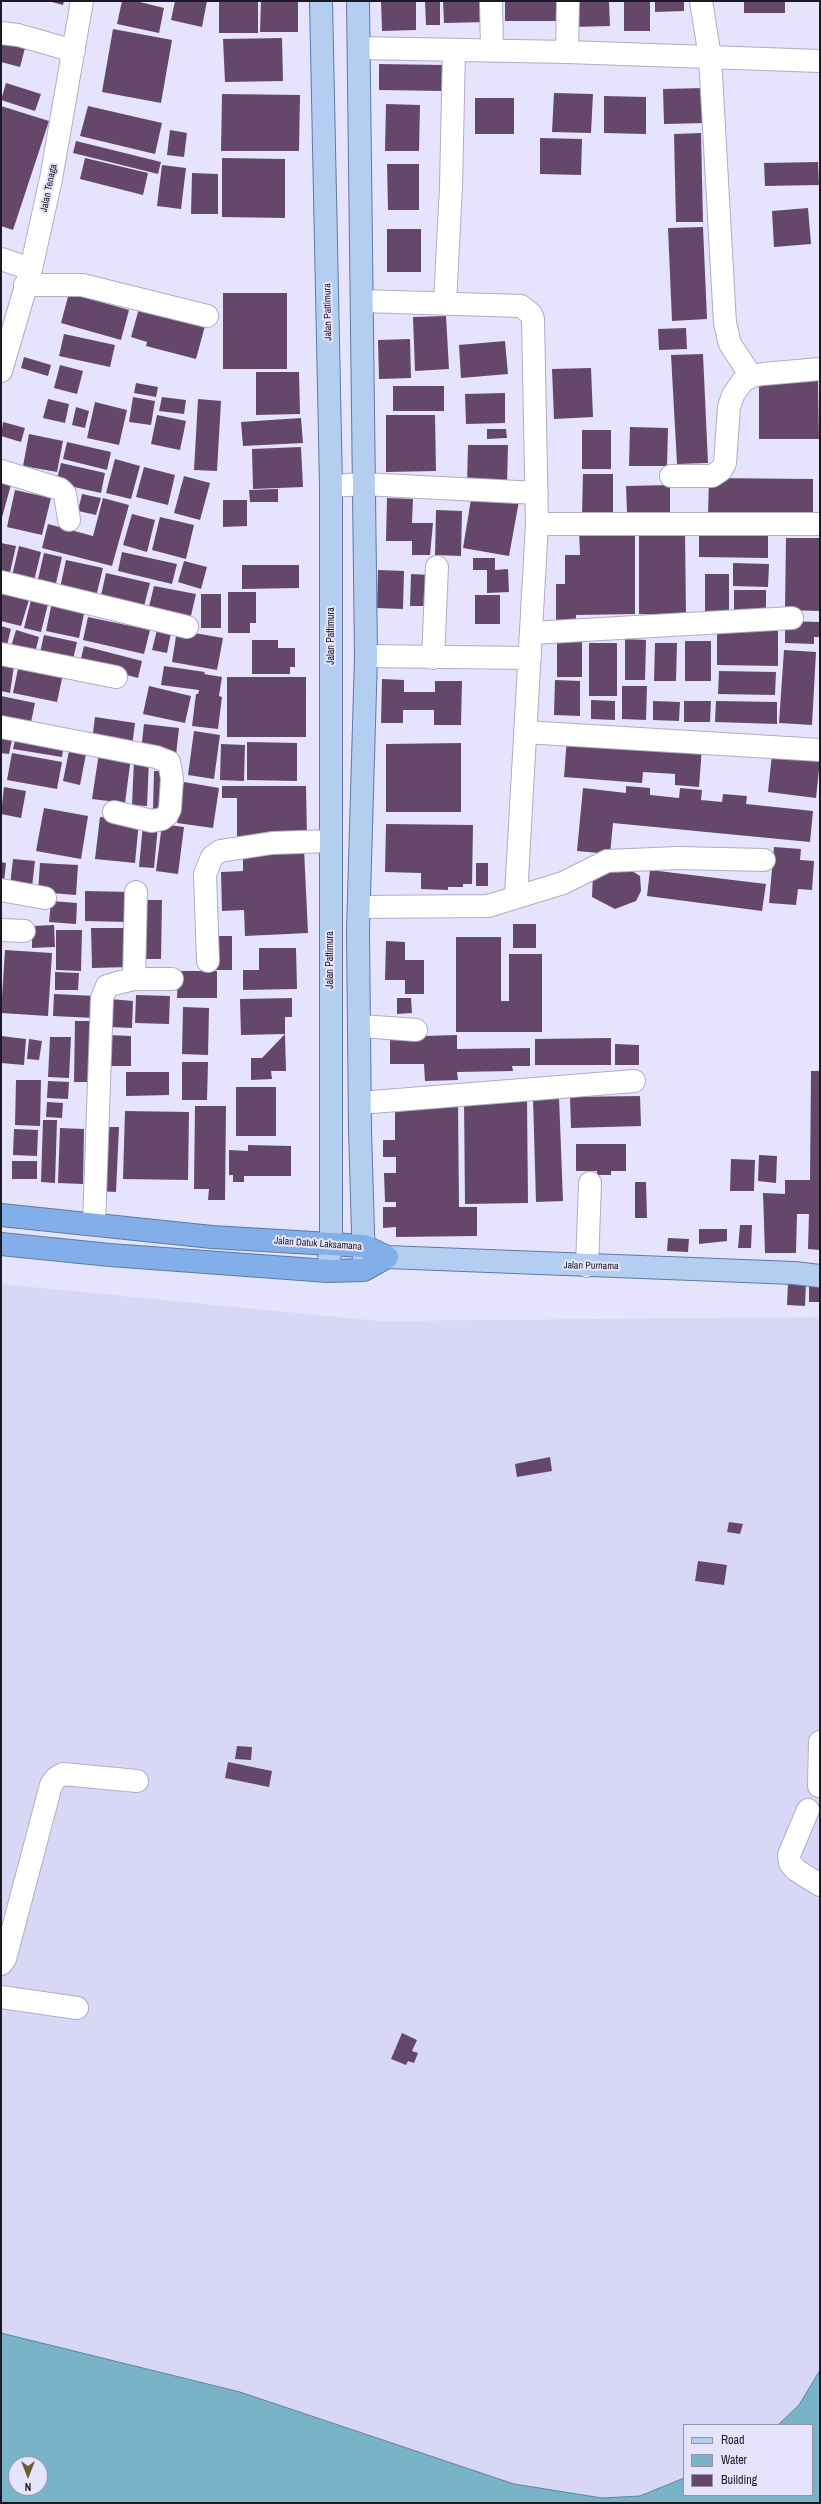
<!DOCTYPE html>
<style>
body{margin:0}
#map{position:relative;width:821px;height:2504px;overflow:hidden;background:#e6e4fc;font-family:"Archivo Narrow",sans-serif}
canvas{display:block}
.frame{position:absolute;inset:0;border:2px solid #1b1a23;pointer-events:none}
.legend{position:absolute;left:683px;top:2424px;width:130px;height:72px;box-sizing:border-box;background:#e6e4fc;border:1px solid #9593a5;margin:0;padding:5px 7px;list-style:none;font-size:12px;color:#1b1a23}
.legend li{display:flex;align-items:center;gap:8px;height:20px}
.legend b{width:20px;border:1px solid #9593a5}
.north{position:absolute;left:8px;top:2456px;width:40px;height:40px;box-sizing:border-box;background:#e6e4fc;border:1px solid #9593a5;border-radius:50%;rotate:180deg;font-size:11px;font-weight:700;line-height:16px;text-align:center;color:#1b1a23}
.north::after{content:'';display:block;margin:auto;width:14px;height:18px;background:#6a5d2a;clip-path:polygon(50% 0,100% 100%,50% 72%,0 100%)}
</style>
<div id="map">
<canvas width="821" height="2504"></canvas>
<div class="frame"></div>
<ul class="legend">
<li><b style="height:5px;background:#b4cef2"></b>Road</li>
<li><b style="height:11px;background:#79b3c8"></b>Water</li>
<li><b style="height:11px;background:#65476a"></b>Building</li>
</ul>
<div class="north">N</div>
</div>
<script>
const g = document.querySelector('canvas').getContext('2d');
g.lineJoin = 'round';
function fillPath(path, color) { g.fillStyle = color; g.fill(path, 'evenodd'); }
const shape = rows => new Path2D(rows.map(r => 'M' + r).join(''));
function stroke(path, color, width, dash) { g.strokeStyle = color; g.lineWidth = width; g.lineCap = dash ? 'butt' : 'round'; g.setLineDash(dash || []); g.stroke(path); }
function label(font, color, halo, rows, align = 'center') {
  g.font = font + ' "Archivo Narrow",sans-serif'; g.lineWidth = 4; g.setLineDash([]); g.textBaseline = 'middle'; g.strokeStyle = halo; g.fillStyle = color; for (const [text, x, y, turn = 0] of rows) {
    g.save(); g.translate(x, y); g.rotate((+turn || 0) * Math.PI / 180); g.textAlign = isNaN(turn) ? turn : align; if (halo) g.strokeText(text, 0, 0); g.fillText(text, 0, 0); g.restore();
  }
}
fillPath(shape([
 [1,1284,379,1321,820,1317,820,2370,799,2405,778,2425,684,2425,684,2478,640,2496,602,2498,514,2484,240,2392,1,2333]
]), '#d9d7f6');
const water = shape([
 [1,2333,240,2392,514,2484,602,2498,640,2496,684,2478,684,2495,812,2495,812,2425,778,2425,799,2405,820,2370,820,2503,1,2503,1,2333],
 [16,2464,40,2464,40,2488,16,2488,16,2464]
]);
fillPath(water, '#79b3c8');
stroke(water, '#5d8596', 1);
fillPath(shape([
 [48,1,64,1,63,5],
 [122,1,136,1,164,8,159,33,117,24],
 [175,1,207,1,202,27,171,20],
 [219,1,258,1,258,33,219,33],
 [261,1,298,1,298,32,260,32],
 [381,1,416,1,416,30,382,31],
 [425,1,440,1,440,25,426,25],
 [443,1,487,1,488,22,444,23],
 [505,1,558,1,558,21,505,21],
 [573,1,609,1,610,26,573,27],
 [624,1,650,1,650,31,624,31],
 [655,1,684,1,684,11,655,12],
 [744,1,785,1,785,13,744,13],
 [113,29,172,40,161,103,102,92],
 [282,38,283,81,225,82,223,39],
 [1,42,25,48,20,67,1,62],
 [379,64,443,65,443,91,379,90],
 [6,83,41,94,35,111,1,100],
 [704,88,705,123,664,124,663,89],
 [554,93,593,94,591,133,552,132],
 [222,94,300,95,299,151,221,151],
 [604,96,646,97,646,134,604,133],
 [475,98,514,98,514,134,475,134],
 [386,104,420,105,419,151,385,151],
 [1,106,49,121,13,230,1,226],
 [88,106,162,123,155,154,80,136],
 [170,130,187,133,184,157,167,155],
 [701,133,703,222,676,222,674,134],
 [540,138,582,139,581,175,540,174],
 [76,141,161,162,158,174,73,153],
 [85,158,148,173,143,195,80,179],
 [222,158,285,159,285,218,222,217],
 [818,162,819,185,765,186,764,163],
 [387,164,419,164,419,210,388,210],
 [162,165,186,168,181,209,157,206],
 [192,173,218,174,218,214,191,214],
 [808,208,811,244,774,247,772,211],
 [703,227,707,319,672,321,668,228],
 [387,229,421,229,421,272,387,272],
 [69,293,129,310,121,340,61,323],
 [223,293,287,293,287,369,223,369],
 [140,305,206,322,196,359,146,346,147,342,131,337],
 [446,316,449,369,415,371,413,317],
 [686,328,687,349,659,350,658,329],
 [64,334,115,345,110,367,59,356],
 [410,339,411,378,379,379,378,340],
 [505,341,508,374,461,378,459,345],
 [703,354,708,463,677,464,671,355],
 [24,357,51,365,48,376,21,368],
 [60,365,83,371,77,394,54,388],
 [591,368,593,417,554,419,552,369],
 [256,372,299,372,300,414,256,415],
 [759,381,818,381,819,439,759,439],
 [136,383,158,387,156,397,134,393],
 [393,386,444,386,444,411,393,411],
 [505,393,505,423,466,424,465,394],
 [133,397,155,401,151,425,129,422],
 [162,397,186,400,184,414,159,411],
 [48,399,69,404,65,423,43,418],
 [198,399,221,401,217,471,194,470],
 [95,402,127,410,119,445,87,438],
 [76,407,89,411,85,428,72,425],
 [157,415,186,421,180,450,151,444],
 [386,415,435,415,436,471,386,472],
 [301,418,303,443,243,446,241,422],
 [3,422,25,428,21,442,1,436],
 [630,427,668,428,667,466,629,466],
 [487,429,506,429,507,438,487,439],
 [582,430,611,430,611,469,582,469],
 [29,434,63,441,57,472,23,466],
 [67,442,111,452,107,470,63,459],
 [468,445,508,445,507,486,467,485],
 [301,447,303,487,253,489,252,449],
 [115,459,140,466,131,499,106,493],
 [61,463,105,473,101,493,56,483],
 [144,467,175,475,168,505,136,497],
 [583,474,613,474,613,515,582,514],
 [184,476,210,483,200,520,174,513],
 [1,478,12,481,1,521],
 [709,478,813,479,813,516,708,515],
 [670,485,670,512,627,513,626,486],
 [278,489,278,502,250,502,249,490],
 [15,490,51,498,42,535,7,527],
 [472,493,519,501,509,556,463,548],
 [82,494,101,498,96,515,78,511],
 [103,498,129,505,112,566,42,548,48,524,93,536],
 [387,498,413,499,412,523,433,523,430,555,412,555,412,541,386,541],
 [223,500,247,500,247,526,223,527],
 [436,510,462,511,461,556,435,555],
 [132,514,155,520,147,552,123,545],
 [160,517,194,525,186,559,152,550],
 [579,531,635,531,635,614,576,615,576,626,556,626,556,584,565,584,565,555,580,555],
 [639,531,685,531,686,614,639,614],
 [699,534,768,535,768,558,699,557],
 [786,538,820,538,820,611,785,610],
 [1,543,16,546,9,577,1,575],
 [19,546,41,552,33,585,11,580],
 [122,552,177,564,172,584,118,571],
 [44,553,62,557,54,592,36,588],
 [473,558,495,558,495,570,508,569,509,592,487,593,487,570,473,570],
 [66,560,103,568,95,601,59,593],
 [184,561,207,567,201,589,178,582],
 [733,563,769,564,768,587,733,586],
 [242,565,299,565,299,588,242,589],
 [378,570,404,571,403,609,377,608],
 [106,573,150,583,143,610,100,600],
 [411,574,431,575,430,606,410,606],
 [705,574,729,574,729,611,705,611],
 [154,586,196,594,190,620,148,611],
 [734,590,766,590,766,613,734,613],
 [228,592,256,592,256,623,250,623,250,633,228,633],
 [2,593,29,600,21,626,1,621],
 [201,594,221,594,221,628,201,628],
 [475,595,500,595,500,624,475,624],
 [31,600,48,604,41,632,24,628],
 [52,602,85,609,79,638,46,631],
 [88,617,150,630,144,654,83,640],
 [785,621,820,622,820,637,814,637,814,644,785,643],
 [1,626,11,629,6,649,1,648],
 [16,630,39,637,34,657,10,650],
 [157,630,171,633,167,653,152,650],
 [177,630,223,638,217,670,172,662],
 [717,630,778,631,778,666,717,665],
 [44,635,77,642,72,664,39,657],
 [625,639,646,640,645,680,625,680],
 [252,640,278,640,278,648,295,648,295,667,290,667,290,674,252,674],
 [557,641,582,641,582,677,557,677],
 [685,641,711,641,711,681,685,681],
 [589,643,617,643,617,696,589,696],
 [655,643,677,643,676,681,654,681],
 [84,646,142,661,138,678,80,663],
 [784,650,816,652,812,725,779,723],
 [1,664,14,666,10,693,1,691],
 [19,664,63,674,57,702,13,693],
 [164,666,205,672,204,674,222,677,219,696,222,697,218,729,192,726,196,694,198,694,199,690,161,685],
 [719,671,776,672,775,695,718,694],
 [227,677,306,677,306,737,227,737],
 [382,679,404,680,404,692,435,692,435,681,462,681,461,725,434,725,434,710,403,710,403,723,381,723],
 [555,680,580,681,580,716,554,715],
 [149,686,191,696,185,723,143,714],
 [622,686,647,686,646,720,622,719],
 [1,696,35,703,30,727,1,721],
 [591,700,615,701,615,720,591,719],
 [653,701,680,702,679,721,653,720],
 [684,701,711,701,710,722,684,722],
 [716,701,777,702,777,724,715,722],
 [95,717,135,723,132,747,92,741],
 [144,724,179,728,176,755,141,750],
 [194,731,220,735,214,779,188,775],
 [1,733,13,735,9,754,1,753],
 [16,736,64,744,62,757,13,749],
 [567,737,702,747,699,787,675,785,675,774,643,772,642,783,564,777],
 [247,742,297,743,297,781,247,780],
 [461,743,461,812,386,812,386,744],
 [221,744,245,745,244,781,220,780],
 [70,746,87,749,80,785,63,781],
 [12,753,62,762,57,789,7,780],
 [99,753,131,757,125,803,92,799],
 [772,754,820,760,816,798,768,792],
 [134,760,149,760,147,806,132,805],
 [154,771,165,771,164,810,153,810],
 [184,782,219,788,213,828,177,823],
 [222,786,306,786,307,836,237,836,237,798,222,798],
 [626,786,650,788,650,795,679,798,680,788,702,790,701,800,722,802,723,794,747,796,746,804,813,811,810,842,613,823,610,854,577,851,583,788,626,793],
 [4,787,26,791,21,818,1,814],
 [44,808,88,816,81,859,36,851],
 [100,817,139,821,135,863,95,859],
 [143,824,158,826,154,868,139,867],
 [162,824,184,827,178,874,156,871],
 [386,824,473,825,472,884,463,884,463,887,448,887,448,890,421,889,421,873,385,872],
 [774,847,801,849,800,860,814,861,812,890,798,889,796,905,769,903],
 [304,849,308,933,245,936,244,910,222,911,221,872,243,871,243,851],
 [13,859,35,861,32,887,10,885],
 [1,862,6,863,4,882,1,882],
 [40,863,78,865,76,895,38,892],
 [476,863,488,863,488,886,476,886],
 [629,869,640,876,641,891,636,901,615,909,592,897,593,872],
 [650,870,766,884,762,911,647,896],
 [85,891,131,892,130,922,85,921],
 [142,900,162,900,161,959,140,959],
 [51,901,77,903,76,924,49,922],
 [513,924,536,924,536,948,513,948],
 [54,925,55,947,32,948,32,926],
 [91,928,129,928,130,967,92,968],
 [56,930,82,930,81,971,56,970],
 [214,936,232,936,232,970,214,970],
 [456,937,501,937,501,1001,509,1001,509,954,542,954,542,1032,456,1032],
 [386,941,405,942,405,960,424,960,424,994,405,994,405,980,385,980],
 [259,948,296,948,297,989,243,990,243,970,259,970],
 [5,950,52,953,48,1016,1,1013],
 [178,971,217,971,217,998,177,998],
 [55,972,79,973,78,990,55,990],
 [54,994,96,996,95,1018,53,1016],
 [136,995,170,996,169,1024,135,1023],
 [292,998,292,1017,285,1017,285,1034,241,1035,240,999],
 [397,998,411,998,412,1013,397,1014],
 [110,999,133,1001,132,1028,109,1027],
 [183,1007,209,1008,208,1055,182,1054],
 [75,1021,93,1021,92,1082,74,1082],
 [285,1034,286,1071,271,1071,272,1079,251,1080,251,1058,262,1058],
 [109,1035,131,1036,131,1066,109,1066],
 [457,1035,457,1049,530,1048,530,1066,512,1066,513,1071,457,1072,458,1080,425,1081,424,1064,390,1064,390,1037],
 [1,1036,26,1039,24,1065,1,1063],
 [50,1037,71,1037,69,1078,48,1077],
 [611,1038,611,1065,535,1065,535,1039],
 [29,1039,42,1041,39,1060,27,1059],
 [615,1044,639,1045,639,1065,615,1065],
 [182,1062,208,1062,207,1100,182,1100],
 [811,1071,820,1071,820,1250,808,1249,809,1214,797,1214,796,1253,765,1253,763,1193,785,1194,785,1180,810,1180],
 [126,1072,169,1072,169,1095,126,1096],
 [16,1080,41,1080,40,1126,15,1125],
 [48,1081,69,1082,68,1099,47,1098],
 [236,1087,276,1087,276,1136,236,1136],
 [640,1096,641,1126,571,1128,570,1097],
 [559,1097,563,1201,536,1202,533,1098],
 [464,1099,527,1099,528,1203,465,1204],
 [47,1102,63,1103,62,1118,46,1117],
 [458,1102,459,1207,477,1207,477,1236,396,1237,396,1227,383,1228,383,1207,396,1207,396,1202,385,1202,384,1173,396,1173,396,1157,383,1157,383,1140,395,1140,395,1103],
 [195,1106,226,1106,225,1200,208,1200,209,1189,194,1189],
 [125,1111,189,1112,188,1180,123,1179],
 [43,1120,57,1120,55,1183,41,1182],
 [102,1127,119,1127,116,1192,99,1191],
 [60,1128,84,1129,83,1184,58,1183],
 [14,1129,38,1130,37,1156,13,1155],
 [576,1144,626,1144,626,1171,611,1171,611,1175,597,1175,597,1171,576,1171],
 [248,1145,291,1146,291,1176,244,1176,244,1182,233,1182,233,1175,229,1175,229,1150,248,1151],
 [759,1155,777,1156,776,1183,758,1181],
 [731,1159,755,1160,754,1191,730,1191],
 [12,1161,37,1161,37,1179,12,1179],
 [635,1182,646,1182,647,1218,635,1218],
 [740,1225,752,1225,751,1248,738,1248],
 [699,1229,727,1229,727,1241,699,1244],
 [668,1238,689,1239,688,1252,667,1251],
 [788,1282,806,1282,805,1306,787,1305],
 [809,1282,820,1282,820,1302,809,1302],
 [550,1457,552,1471,517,1477,515,1464],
 [729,1522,743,1524,740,1534,727,1532],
 [698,1561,727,1565,724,1585,695,1581],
 [237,1746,252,1747,251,1760,235,1759],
 [228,1762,272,1771,269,1787,225,1778],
 [402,2033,417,2040,412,2051,418,2053,414,2063,408,2061,406,2065,391,2059]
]), '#65476a');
const minor = shape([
 [491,1,492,51],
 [701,1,710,57,725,323,730,344,751,376],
 [1,33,18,35,74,51],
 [359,48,567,52,820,61],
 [567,52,568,1],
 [1,259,31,269],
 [25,285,82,285,207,316],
 [362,301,521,306,531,314,533,319,537,524,516,896],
 [445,303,451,187,454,51],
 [1,371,31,269,51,179,82,1],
 [1,471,60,489,65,494,69,520],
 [671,476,712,476,721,470,725,463,729,407,733,395,742,382,751,376,763,374,820,369],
 [331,486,363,484,537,493],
 [537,524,820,524],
 [1,582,187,627],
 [532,633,792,618],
 [1,654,116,677],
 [366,656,530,658],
 [433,658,437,567],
 [1,727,156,757,169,762,172,778,170,809,167,815,162,819,152,821,114,812],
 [525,732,820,750],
 [1,890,45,898],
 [359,907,488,906,563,883,607,861,678,858,764,860],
 [1,930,24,931],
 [208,961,205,874,212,857,220,851,272,843,330,841],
 [134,979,136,892],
 [361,1026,416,1030],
 [360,1103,634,1081],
 [94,1224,102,998,107,986,117,983,134,979,172,979],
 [587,1266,590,1183],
 [819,1786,820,1742],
 [808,1810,789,1855,790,1863,796,1870,820,1885],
 [1,1964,5,1959,51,1785,56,1778,63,1774,137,1781],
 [1,1997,77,2008]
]);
const major = shape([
 [321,1,331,486,331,1243,328,1271],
 [358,1,366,656,358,930,360,1130,364,1266],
 [387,1257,794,1273,820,1276]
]);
const highway = shape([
 [1,1215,212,1237,364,1246,387,1257],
 [1,1244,110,1255,328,1271,364,1270,387,1257]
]);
stroke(minor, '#aeadc4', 24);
stroke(major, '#5e7aa4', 24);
stroke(highway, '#5e7aa4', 24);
stroke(minor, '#fff', 22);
stroke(major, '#b4cef2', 22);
stroke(highway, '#82aee9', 22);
label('10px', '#1b1a23', '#e6e4fc', [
 ["Jalan Tenaga",49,188,-78],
 ["Jalan Pattimura",328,312,-91],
 ["Jalan Pattimura",331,636,-90],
 ["Jalan Pattimura",330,960,-90],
 ["Jalan Datuk Laksamana",318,1244,4],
 ["Jalan Purnama",591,1266,1]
]);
</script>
